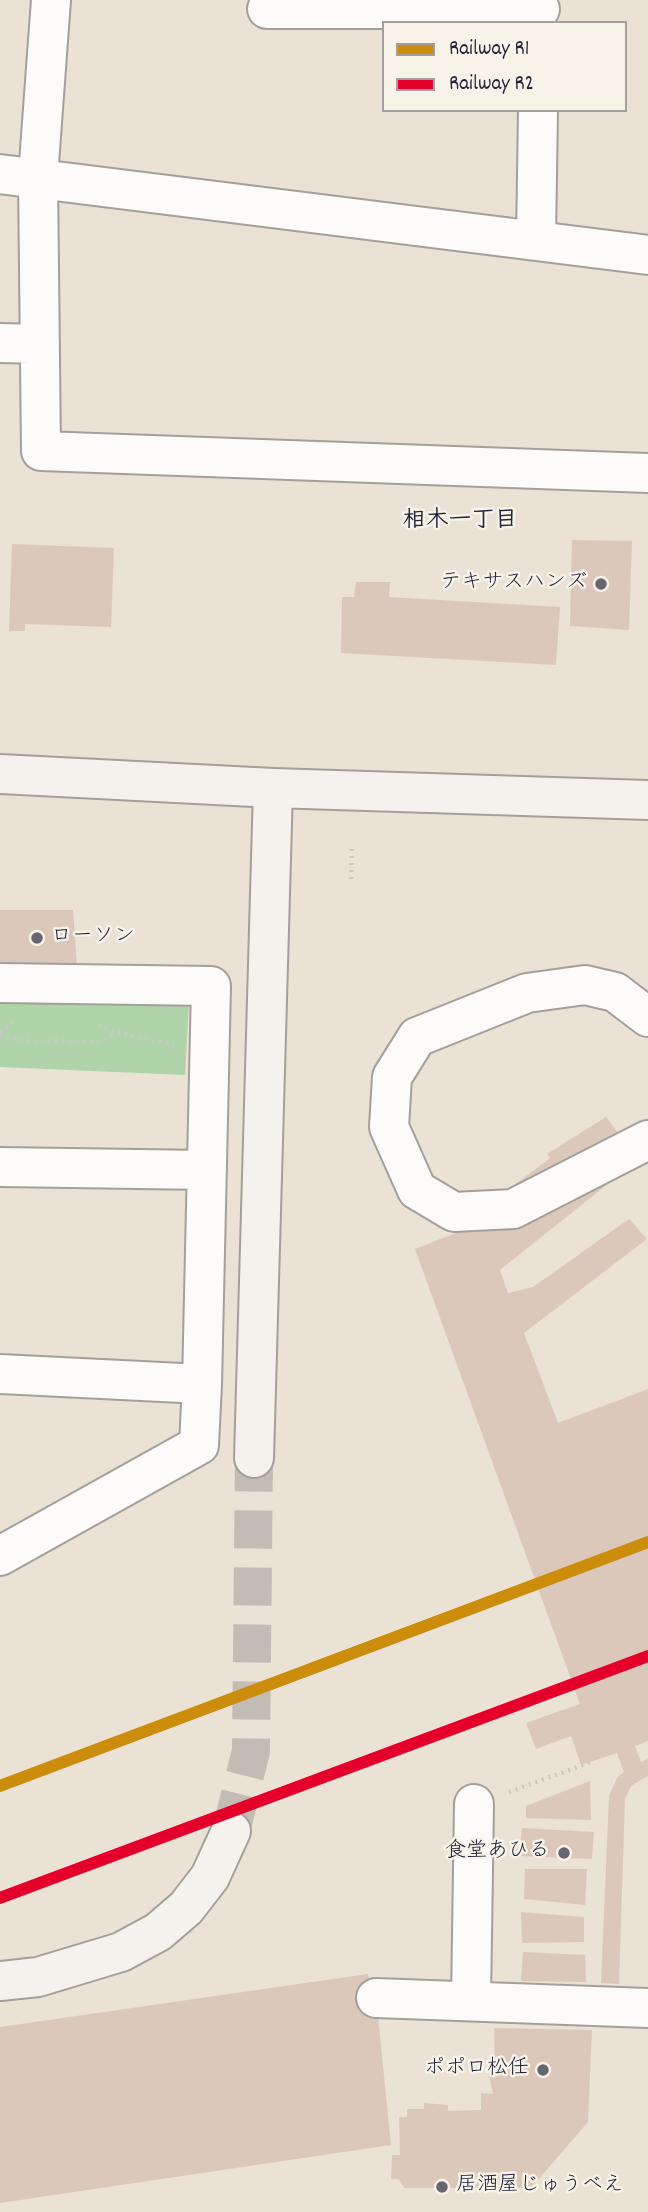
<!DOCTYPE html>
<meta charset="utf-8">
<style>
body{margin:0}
#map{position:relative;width:648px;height:2212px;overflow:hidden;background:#eae2d4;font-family:Dekko,sans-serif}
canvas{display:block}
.legend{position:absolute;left:382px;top:21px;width:245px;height:91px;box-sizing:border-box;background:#f7f3e8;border:2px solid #a29fa3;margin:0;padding:9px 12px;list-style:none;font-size:21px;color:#22223b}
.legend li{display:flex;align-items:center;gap:14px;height:35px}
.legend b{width:35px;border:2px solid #a29fa3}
</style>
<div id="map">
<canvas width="648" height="2212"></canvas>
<ul class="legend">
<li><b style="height:9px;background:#cc8c0c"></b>Railway R1</li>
<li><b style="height:9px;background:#e4002b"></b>Railway R2</li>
</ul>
</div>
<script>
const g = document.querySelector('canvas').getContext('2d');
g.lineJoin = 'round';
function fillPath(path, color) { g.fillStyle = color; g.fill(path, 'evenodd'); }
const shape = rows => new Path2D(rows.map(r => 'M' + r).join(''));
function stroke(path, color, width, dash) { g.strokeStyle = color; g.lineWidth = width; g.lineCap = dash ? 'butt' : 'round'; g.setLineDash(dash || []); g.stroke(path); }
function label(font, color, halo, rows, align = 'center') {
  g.font = font + ' Dekko,"Klee One",sans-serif'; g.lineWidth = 5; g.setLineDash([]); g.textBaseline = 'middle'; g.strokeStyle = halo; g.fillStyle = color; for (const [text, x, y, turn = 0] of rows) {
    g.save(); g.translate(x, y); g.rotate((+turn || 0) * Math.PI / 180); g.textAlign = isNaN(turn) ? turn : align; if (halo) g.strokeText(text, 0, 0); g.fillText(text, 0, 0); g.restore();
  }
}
fillPath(shape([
 [0,997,189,1000,185,1075,0,1067]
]), '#b0d4a9');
fillPath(shape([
 [572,540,632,541,629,630,570,626],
 [12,544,114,548,111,627,25,624,25,631,9,631],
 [356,582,390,582,389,597,560,607,556,665,341,653,342,597,354,597],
 [0,910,73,910,77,966,0,966],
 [606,1117,639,1159,500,1270,508,1293,533,1287,629,1219,647,1239,524,1333,558,1423,648,1389,648,1741,635,1746,641,1762,648,1759,648,1776,631,1786,625,1799,619,1984,601,1983,609,1796,617,1778,624,1772,617,1753,581,1765,571,1736,536,1749,526,1723,580,1704,415,1249,486,1221,479,1212,550,1158,547,1154],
 [590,1781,591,1820,526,1818,526,1806],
 [522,1828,594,1832,592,1859,519,1856],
 [525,1869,587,1869,585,1905,524,1899],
 [521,1912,584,1917,584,1942,522,1943],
 [523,1952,585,1955,586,1982,521,1981],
 [368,1974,369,1978,374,1977,391,2145,0,2203,0,2027],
 [494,2028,592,2030,588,2122,531,2188,404,2188,399,2179,391,2179,392,2155,400,2155,399,2117,407,2117,407,2109,424,2109,424,2103,448,2105,448,2111,481,2110,481,2093,493,2094,488,2070,495,2070]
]), '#dbc8bb');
stroke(shape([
 [231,1831,251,1751,254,1458]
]), '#c2bcb5', 38, [38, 19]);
const street = shape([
 [51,0,38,177,41,451,648,473],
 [267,9,540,9],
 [0,174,648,255],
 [536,240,538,110],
 [0,343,40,344],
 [0,983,211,986,202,1384],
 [648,1017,615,992,585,985,527,993,417,1037,392,1077,389,1127,417,1190,454,1212,513,1209,648,1140],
 [0,1167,207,1170],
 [0,1374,202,1384,199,1445,0,1556],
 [376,1998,648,2008],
 [471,2001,474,1804]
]);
const secondary = shape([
 [0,774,273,788,648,800],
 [254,1458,273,788],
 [0,1981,38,1977,121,1952,158,1932,186,1908,210,1877,231,1831]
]);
stroke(street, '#a49f9a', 42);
stroke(secondary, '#a49f9a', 42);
stroke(shape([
 [351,879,352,849],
 [99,1024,111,1031,174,1045],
 [0,1032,13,1022],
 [0,1035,20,1040,74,1041,102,1041,115,1033],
 [509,1792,594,1761]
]), '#cac8c6', 4.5, [2, 5]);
stroke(street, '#fcfbf9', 38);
stroke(secondary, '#f5f2ee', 38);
stroke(shape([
 [0,1786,648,1542]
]), '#cc8c0c', 12);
stroke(shape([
 [0,1898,648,1656]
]), '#e4002b', 12);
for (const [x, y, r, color] of [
 [601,584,7,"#686571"],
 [37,938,7,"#686571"],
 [564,1853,7,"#686571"],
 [543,2070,7,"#686571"],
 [442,2187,7,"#686571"]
]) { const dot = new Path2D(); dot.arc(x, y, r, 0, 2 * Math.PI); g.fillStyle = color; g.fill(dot); stroke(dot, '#f7f3e8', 2.5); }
label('21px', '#22223b', '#f7f3e8', [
 ["テキサスハンズ",587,584],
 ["ローソン",51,938,"left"],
 ["食堂あひる",550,1853],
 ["ポポロ松任",529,2070],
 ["居酒屋じゅうべえ",456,2187,"left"]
], 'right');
label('bold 23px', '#22223b', '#f7f3e8', [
 ["相木一丁目",460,523]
]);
</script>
